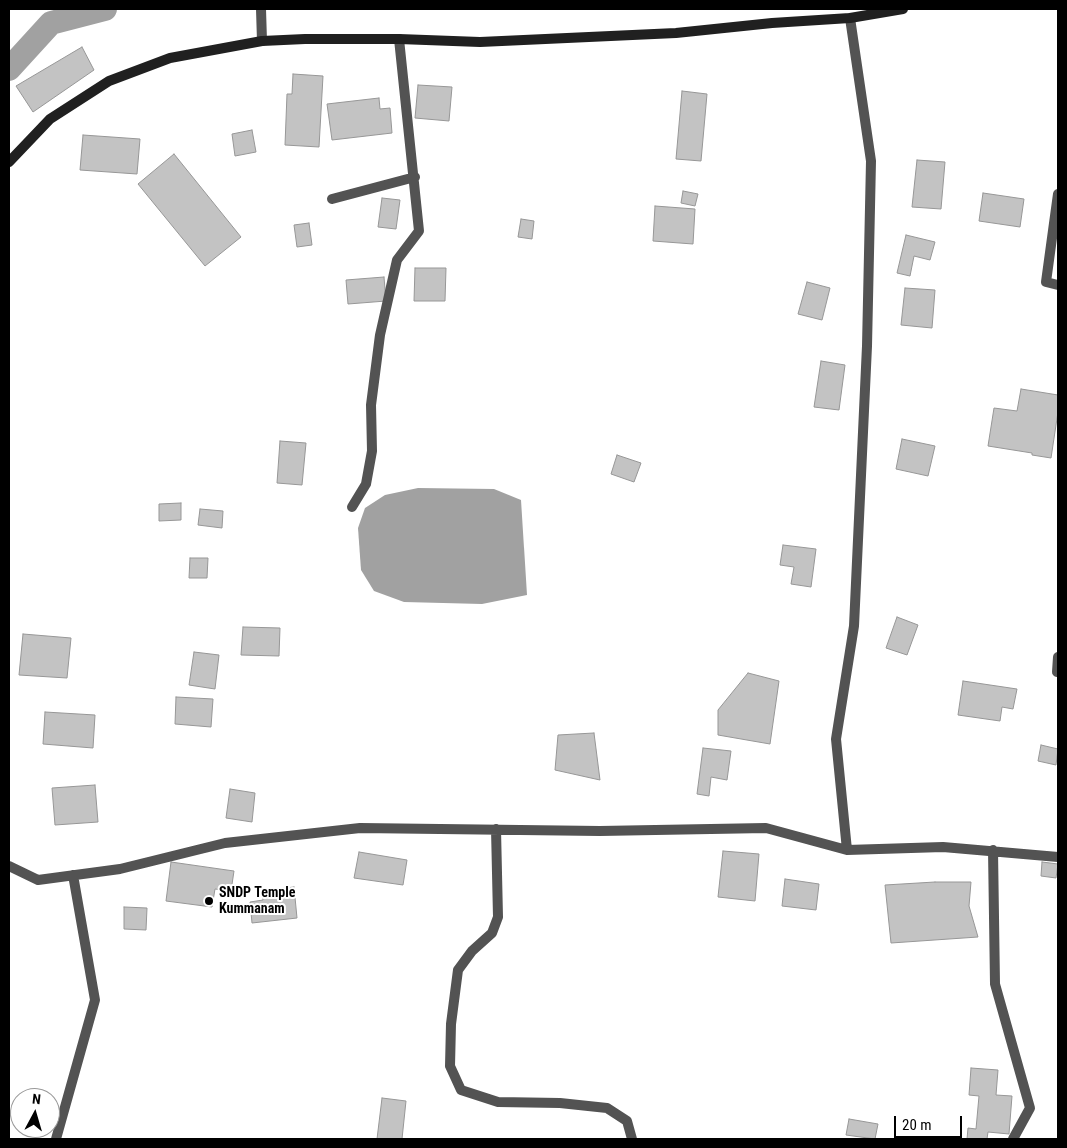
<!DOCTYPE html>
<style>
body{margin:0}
#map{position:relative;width:1067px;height:1148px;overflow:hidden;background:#fff;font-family:"Roboto Condensed",sans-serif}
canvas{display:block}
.frame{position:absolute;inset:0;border:10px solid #000;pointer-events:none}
.north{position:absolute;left:10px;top:1088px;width:50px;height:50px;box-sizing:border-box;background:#fff;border:1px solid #999;border-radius:50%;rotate:6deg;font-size:14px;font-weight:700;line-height:20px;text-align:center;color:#000}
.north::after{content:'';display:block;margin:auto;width:18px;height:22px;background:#000;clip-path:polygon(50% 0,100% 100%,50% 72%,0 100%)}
.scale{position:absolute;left:894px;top:1116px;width:68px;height:22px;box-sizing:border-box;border:2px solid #000;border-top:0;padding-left:6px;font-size:15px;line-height:18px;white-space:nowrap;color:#000;-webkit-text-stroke:4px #fff;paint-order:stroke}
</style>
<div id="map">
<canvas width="1067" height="1148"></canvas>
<div class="frame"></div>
<div class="north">N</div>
<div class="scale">20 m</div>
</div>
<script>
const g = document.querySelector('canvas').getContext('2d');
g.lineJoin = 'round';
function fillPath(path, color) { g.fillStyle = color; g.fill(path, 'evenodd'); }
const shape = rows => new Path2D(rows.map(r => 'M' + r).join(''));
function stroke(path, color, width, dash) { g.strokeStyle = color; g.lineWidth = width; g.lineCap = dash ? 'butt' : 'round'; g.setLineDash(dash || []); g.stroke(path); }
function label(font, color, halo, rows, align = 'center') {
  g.font = font + ' "Roboto Condensed",sans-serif'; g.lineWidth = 4; g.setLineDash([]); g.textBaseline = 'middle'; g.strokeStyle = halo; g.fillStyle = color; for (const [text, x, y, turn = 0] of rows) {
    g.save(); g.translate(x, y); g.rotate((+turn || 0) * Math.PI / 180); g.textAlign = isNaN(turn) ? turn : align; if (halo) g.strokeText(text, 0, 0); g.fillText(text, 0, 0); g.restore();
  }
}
fillPath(shape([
 [418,488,494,489,521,500,527,595,482,604,404,602,374,591,361,570,358,528,365,508,385,495]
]), '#a1a1a1');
stroke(shape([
 [9,69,51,23,105,9]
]), '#a1a1a1', 24);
const building = shape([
 [82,47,94,70,33,112,16,86,82,47],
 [293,74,323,76,319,147,285,145,287,94,292,94,293,74],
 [418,85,452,87,449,121,415,118,418,85],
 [682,91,707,94,701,161,676,159,682,91],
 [379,98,380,109,390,108,392,133,332,140,327,104,379,98],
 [252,130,256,152,235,156,232,134,252,130],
 [83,135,140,139,137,174,80,170,83,135],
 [174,154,241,237,205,266,138,184,174,154],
 [917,160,945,162,941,209,912,207,917,160],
 [683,191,698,194,695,206,681,203,683,191],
 [983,193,1024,199,1020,227,979,221,983,193],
 [382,198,400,200,396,229,378,227,382,198],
 [655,206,695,209,693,244,653,241,655,206],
 [521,219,534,221,532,239,518,237,521,219],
 [309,223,312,245,297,247,294,225,309,223],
 [906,235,935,242,930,260,914,256,910,276,897,273,906,235],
 [415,268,446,268,445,301,414,301,415,268],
 [384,277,386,301,348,304,346,280,384,277],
 [807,282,830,288,822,320,798,314,807,282],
 [905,288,935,290,932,328,901,325,905,288],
 [821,361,845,365,839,410,814,407,821,361],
 [1021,389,1058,395,1058,412,1051,458,1032,455,1032,453,988,446,994,408,1017,411,1021,389],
 [902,439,935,446,928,476,896,469,902,439],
 [280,441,306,443,302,485,277,483,280,441],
 [617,455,641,463,634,482,611,474,617,455],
 [181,503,181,520,159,521,159,504,181,503],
 [200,509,223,511,222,528,198,525,200,509],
 [783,545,816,549,811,587,791,584,794,567,780,565,783,545],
 [190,558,208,558,207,578,189,578,190,558],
 [897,617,918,625,907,655,886,648,897,617],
 [243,627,280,628,279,656,241,655,243,627],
 [23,634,71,638,67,678,19,675,23,634],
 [194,652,219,655,215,689,189,685,194,652],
 [748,673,779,681,770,744,718,735,718,710,748,673],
 [963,681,1017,689,1013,709,1002,707,1000,721,958,715,963,681],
 [176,697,213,699,211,727,175,724,176,697],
 [45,712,95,715,93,748,43,744,45,712],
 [594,733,600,780,555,770,558,735,594,733],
 [1041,745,1058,749,1056,765,1038,761,1041,745],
 [703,748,731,751,727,780,711,777,709,796,697,794,703,748],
 [95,785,98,822,55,825,52,788,95,785],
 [230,789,255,793,252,822,226,818,230,789],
 [723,851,759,854,755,901,718,897,723,851],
 [359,852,407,860,403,885,354,878,359,852],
 [171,862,234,871,231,891,215,889,212,907,166,901,171,862],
 [1042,862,1058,864,1056,878,1041,876,1042,862],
 [785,879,819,884,816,910,782,906,785,879],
 [935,882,971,882,969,906,978,937,891,943,885,885,935,882],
 [294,887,297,918,252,923,250,902,263,900,262,891,294,887],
 [124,907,147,908,146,930,124,929,124,907],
 [971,1068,998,1070,996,1095,1012,1096,1009,1134,988,1132,987,1139,967,1139,968,1128,976,1129,979,1096,969,1095,971,1068],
 [382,1098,406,1101,402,1139,377,1139,382,1098],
 [849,1119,878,1124,875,1139,846,1135,849,1119]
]);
fillPath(building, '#c3c3c3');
stroke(building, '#979797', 1);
stroke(shape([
 [261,9,262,41],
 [1058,194,1046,282,1058,285],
 [332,199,415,177],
 [352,507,366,484,372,451,371,405,380,335,397,260,419,231,399,39],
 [1057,672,1058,657],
 [496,829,498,917,492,933,472,951,458,970,451,1024,450,1066,461,1090,498,1102,560,1103,607,1108,627,1121,632,1139],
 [847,850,836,739,854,626,867,346,871,161,850,18],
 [993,850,995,984,1030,1108,1013,1139],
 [9,866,38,880,120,869,225,843,360,828,600,831,766,828,847,850,943,847,1058,857],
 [56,1139,95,1000,73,875]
]), '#535353', 10);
stroke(shape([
 [9,162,50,119,109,81,170,58,262,41,305,39,399,39,480,42,676,33,772,23,850,18,903,9]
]), '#202020', 10);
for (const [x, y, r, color] of [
 [209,901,5,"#000"]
]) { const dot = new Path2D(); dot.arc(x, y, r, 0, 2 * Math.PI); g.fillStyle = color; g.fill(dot); stroke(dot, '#fff', 2); }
label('bold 14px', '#000', '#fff', [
 ["SNDP Temple",219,893],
 ["Kummanam",219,909]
], 'left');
</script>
